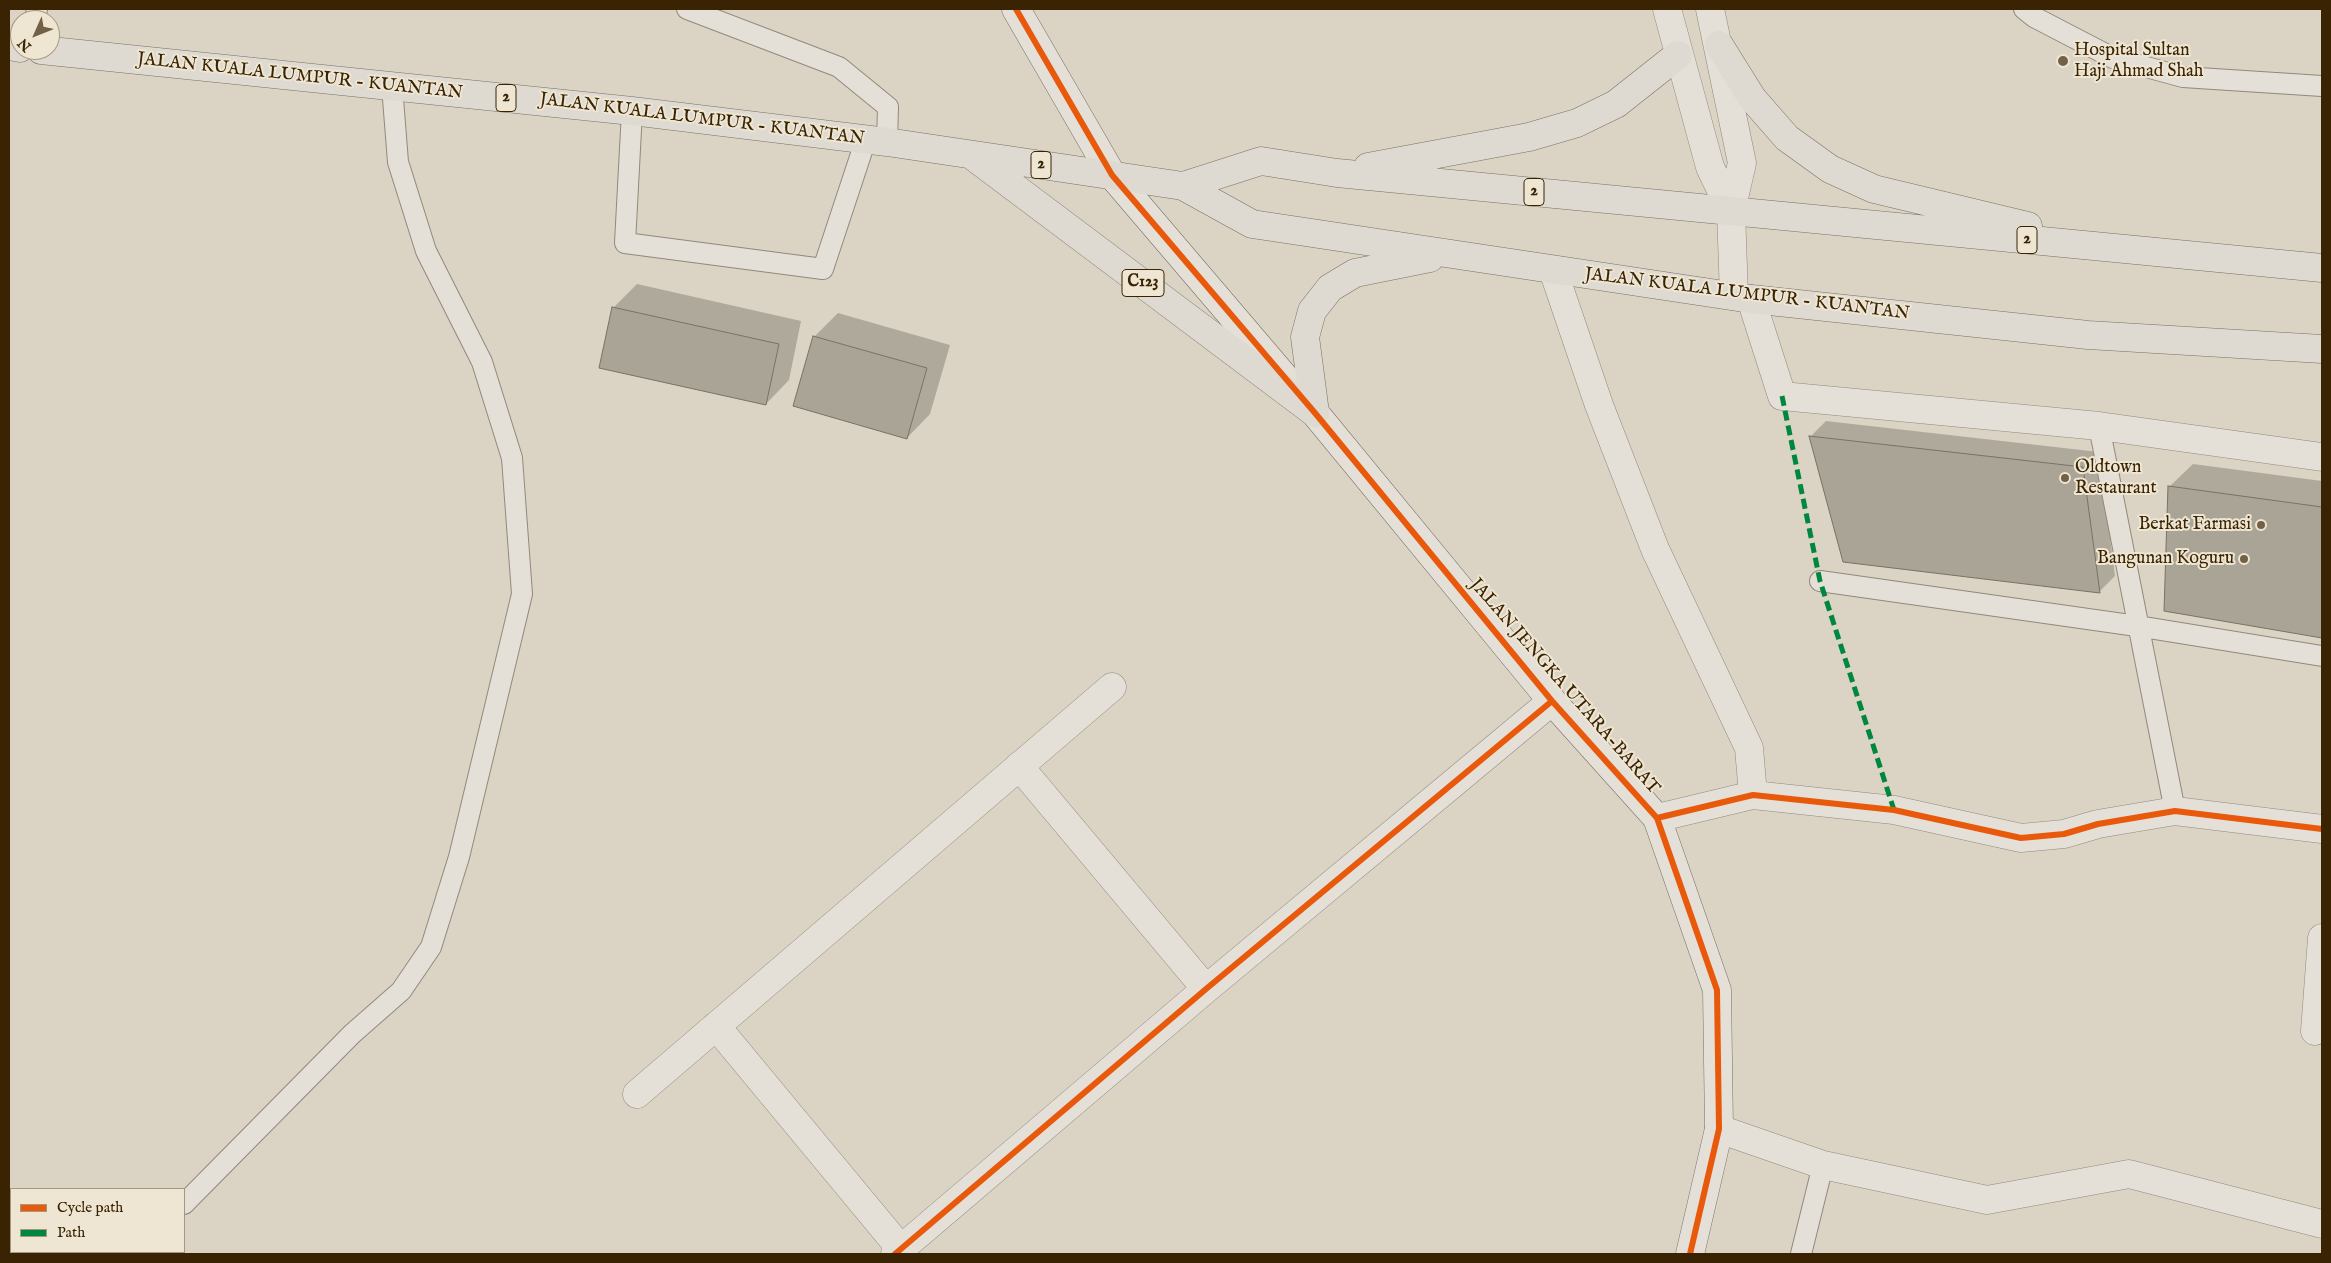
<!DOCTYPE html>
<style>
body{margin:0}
#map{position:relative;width:2331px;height:1263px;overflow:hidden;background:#dbd4c4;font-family:"IM FELL English",serif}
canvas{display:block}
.frame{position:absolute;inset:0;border:10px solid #392303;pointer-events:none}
.legend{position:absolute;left:10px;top:1188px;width:175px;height:65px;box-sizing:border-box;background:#eee6d2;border:1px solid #a6987f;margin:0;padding:6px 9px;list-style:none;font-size:15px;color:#392303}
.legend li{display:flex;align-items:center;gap:10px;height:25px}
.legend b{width:25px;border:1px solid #a6987f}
.north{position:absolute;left:10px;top:10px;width:50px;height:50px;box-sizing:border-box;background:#eee6d2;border:1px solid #a6987f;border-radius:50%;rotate:226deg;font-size:14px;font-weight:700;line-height:20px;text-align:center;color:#392303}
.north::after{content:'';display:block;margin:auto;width:18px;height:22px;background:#726147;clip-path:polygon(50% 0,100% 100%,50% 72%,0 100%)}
</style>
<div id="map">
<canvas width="2331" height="1263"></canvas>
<div class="frame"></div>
<ul class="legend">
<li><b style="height:6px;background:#e8590c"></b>Cycle path</li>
<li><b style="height:6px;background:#00873e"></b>Path</li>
</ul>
<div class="north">N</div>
</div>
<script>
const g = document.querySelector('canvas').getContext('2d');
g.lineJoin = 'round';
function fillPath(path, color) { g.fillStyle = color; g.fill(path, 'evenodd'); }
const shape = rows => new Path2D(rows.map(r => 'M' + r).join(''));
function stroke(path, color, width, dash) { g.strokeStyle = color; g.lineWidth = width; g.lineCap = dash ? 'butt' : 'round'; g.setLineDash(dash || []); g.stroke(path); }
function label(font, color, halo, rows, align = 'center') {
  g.font = font + ' "IM FELL English",serif'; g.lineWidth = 4; g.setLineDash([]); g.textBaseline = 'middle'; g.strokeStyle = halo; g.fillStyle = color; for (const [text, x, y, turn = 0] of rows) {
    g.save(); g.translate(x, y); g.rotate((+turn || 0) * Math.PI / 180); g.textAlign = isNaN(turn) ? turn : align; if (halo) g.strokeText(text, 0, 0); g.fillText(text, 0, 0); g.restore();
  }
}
fillPath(shape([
 [637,284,801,321,789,380,766,404,613,308],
 [838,313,950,345,930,414,907,438,814,337],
 [1826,421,2099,452,2115,576,2099,592,1810,437],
 [2193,464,2322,481,2322,637,2165,610,2169,487]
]), '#0003');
const building = shape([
 [612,307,779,344,766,405,599,368,612,307],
 [813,336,927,368,907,439,793,406,813,336],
 [1809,436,2083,467,2100,593,1843,562,1809,436],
 [2168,486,2322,507,2322,638,2164,611,2168,486]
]);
fillPath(building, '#aaa497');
stroke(building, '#787164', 1);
const lane = shape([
 [687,9,839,67,888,107,887,142],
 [2024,9,2034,17,2113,58,2183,77,2322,86],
 [35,20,37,9],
 [632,111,625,243,823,269,866,139],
 [2099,426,2175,811],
 [1820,581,2137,626,2322,656],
 [184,1204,352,1034,401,991,431,947,459,857,522,594,512,458,482,362,426,251,398,162,392,86],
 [1801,1254,1823,1165]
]);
const street = shape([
 [1667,9,1710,167,1731,211],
 [1710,9,1742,163,1731,211,1734,296],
 [1553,270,1599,405,1655,549,1749,748,1753,795],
 [1751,299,1782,396,2099,426,2322,457],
 [1019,766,1206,989],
 [1657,818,1753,795,1894,810,2021,838,2064,834,2098,824,2175,811,2322,829],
 [716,1026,901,1249],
 [2315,1031,2322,938],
 [637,1094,1112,687],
 [1719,1129,1823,1165,1987,1200,2129,1174,2322,1224],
 [895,1254,1206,989,1552,701]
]);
const secondary = shape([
 [1016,9,1112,175,1315,413,1552,701,1657,818,1717,990,1719,1129,1690,1254]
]);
const highway = shape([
 [1719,45,1752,98,1787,138,1830,169,1874,189,2028,226],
 [9,46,20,48],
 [41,50,632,111,887,142,1183,186,1252,224,1751,299,2088,335,2322,349],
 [974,157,1315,413],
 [1368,167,1529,137,1577,123,1616,104,1678,55],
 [1183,186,1261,161,1337,173,2322,268],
 [1315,413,1305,337,1312,311,1330,288,1355,273,1430,258]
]);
stroke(lane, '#90897c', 22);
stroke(street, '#90897c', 29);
stroke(secondary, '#787164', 29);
stroke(highway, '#787164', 29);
stroke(lane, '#e4e0d8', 20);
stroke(street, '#e4e0d8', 28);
stroke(secondary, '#e4e0d8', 28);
stroke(highway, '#dedad1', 28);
stroke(shape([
 [1782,396,1820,581,1894,810]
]), '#00873e', 5, [10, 5]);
stroke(shape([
 [1016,9,1112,175,1315,413,1552,701,1657,818,1717,990,1719,1129,1690,1254],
 [1657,818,1753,795,1894,810,2021,838,2064,834,2098,824,2175,811,2322,829],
 [895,1254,1206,989,1552,701]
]), '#e8590c', 6);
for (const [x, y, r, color] of [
 [2063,61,6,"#726147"],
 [2065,478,5,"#726147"],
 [2261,525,5,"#726147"],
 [2244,559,5,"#726147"]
]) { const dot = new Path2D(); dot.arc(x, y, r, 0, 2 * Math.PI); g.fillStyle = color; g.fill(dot); stroke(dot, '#eee6d2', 2); }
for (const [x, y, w] of [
 [506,98,20],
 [1041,165,20],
 [1534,192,20],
 [2027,240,20],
 [1143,283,42]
]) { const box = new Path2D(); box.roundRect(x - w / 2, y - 13.5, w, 27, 4); g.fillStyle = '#eee6d2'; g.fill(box); stroke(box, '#392303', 1); }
label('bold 16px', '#392303', null, [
 ["2",506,98],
 ["2",1041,165],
 ["2",1534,192],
 ["2",2027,240],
 ["C123",1143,283]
]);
label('18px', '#392303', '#eee6d2', [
 ["Hospital Sultan",2074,51],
 ["Haji Ahmad Shah",2074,72],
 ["Oldtown",2075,468],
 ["Restaurant",2075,489],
 ["Berkat Farmasi",2251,525,"right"],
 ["Bangunan Koguru",2234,559,"right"]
], 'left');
label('18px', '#392303', '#eee6d2', [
 ["JALAN KUALA LUMPUR - KUANTAN",300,77,6],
 ["JALAN KUALA LUMPUR - KUANTAN",702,120,7],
 ["JALAN KUALA LUMPUR - KUANTAN",1747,295,7],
 ["JALAN JENGKA UTARA-BARAT",1564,687,49]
]);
</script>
